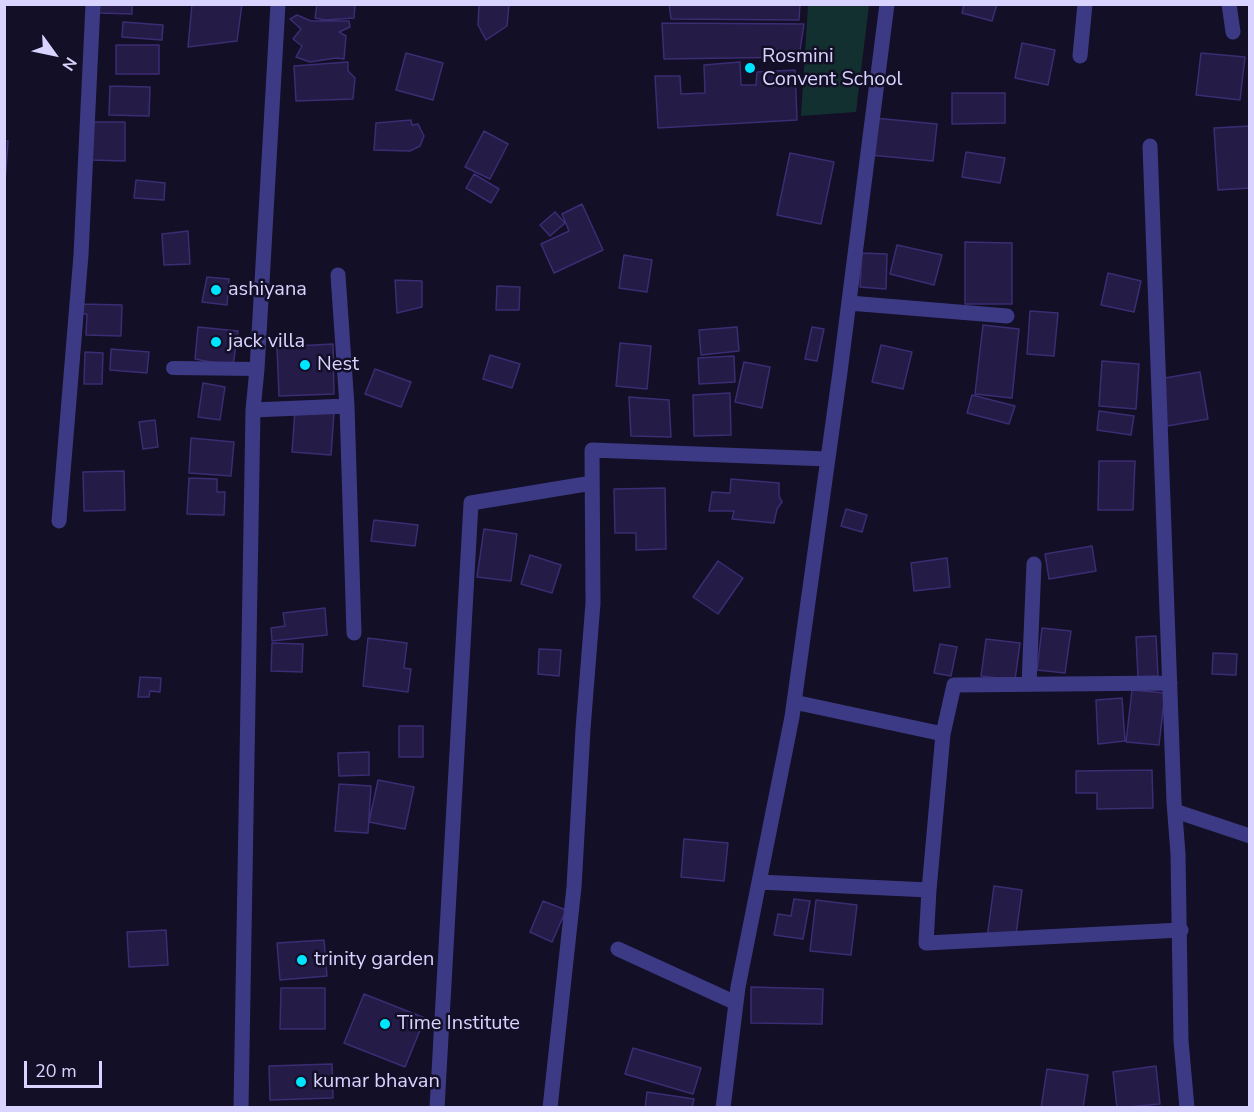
<!DOCTYPE html>
<style>
body{margin:0}
#map{position:relative;width:1254px;height:1112px;overflow:hidden;background:#130f26;font-family:"Nunito Sans",sans-serif}
canvas{display:block}
.frame{position:absolute;inset:0;border:6px solid #d9d4ff;pointer-events:none}
.north{position:absolute;left:24px;top:24px;width:60px;height:60px;-webkit-text-stroke:4px #130f26;paint-order:stroke;rotate:123deg;font-size:16px;font-weight:700;line-height:24px;text-align:center;color:#d9d4ff}
.north::after{content:'';display:block;margin:auto;width:21px;height:27px;background:#d9d4ff;clip-path:polygon(50% 0,100% 100%,50% 72%,0 100%)}
.scale{position:absolute;left:24px;top:1061px;width:78px;height:27px;box-sizing:border-box;border:3px solid #d9d4ff;border-top:0;padding-left:8px;font-size:18px;line-height:21px;white-space:nowrap;color:#d9d4ff;-webkit-text-stroke:4px #130f26;paint-order:stroke}
</style>
<div id="map">
<canvas width="1254" height="1112"></canvas>
<div class="frame"></div>
<div class="north">N</div>
<div class="scale">20 m</div>
</div>
<script>
const g = document.querySelector('canvas').getContext('2d');
g.lineJoin = 'round';
function fillPath(path, color) { g.fillStyle = color; g.fill(path, 'evenodd'); }
const shape = rows => new Path2D(rows.map(r => 'M' + r).join(''));
function stroke(path, color, width, dash) { g.strokeStyle = color; g.lineWidth = width; g.lineCap = dash ? 'butt' : 'round'; g.setLineDash(dash || []); g.stroke(path); }
function label(font, color, halo, rows, align = 'center') {
  g.font = font + ' "Nunito Sans",sans-serif'; g.lineWidth = 5; g.setLineDash([]); g.textBaseline = 'middle'; g.strokeStyle = halo; g.fillStyle = color; for (const [text, x, y, turn = 0] of rows) {
    g.save(); g.translate(x, y); g.rotate((+turn || 0) * Math.PI / 180); g.textAlign = isNaN(turn) ? turn : align; if (halo) g.strokeText(text, 0, 0); g.fillText(text, 0, 0); g.restore();
  }
}
fillPath(shape([
 [808,5,869,5,856,112,801,116]
]), '#12302f');
const building = shape([
 [100,4,132,4,132,14,99,13,100,4],
 [192,4,242,4,237,41,188,47,192,4],
 [317,4,355,4,354,18,325,20,315,18,317,4],
 [479,4,509,4,507,26,486,40,478,25,479,4],
 [669,4,800,4,799,20,671,19,669,4],
 [964,4,997,4,992,21,962,13,964,4],
 [297,15,311,21,349,21,350,27,339,32,346,36,344,59,336,58,310,62,296,57,302,46,293,39,301,29,290,19,297,15],
 [123,22,163,25,162,40,122,37,123,22],
 [662,23,804,24,799,57,664,59,662,23],
 [1022,43,1055,50,1048,85,1015,78,1022,43],
 [116,45,159,45,159,74,116,74,116,45],
 [406,53,443,63,433,100,396,90,406,53],
 [1201,53,1245,57,1240,100,1196,95,1201,53],
 [348,62,348,71,355,78,353,99,296,101,294,66,348,62],
 [740,62,741,85,756,85,757,72,795,70,797,120,658,128,655,76,680,76,681,94,705,93,704,65,740,62],
 [110,86,150,87,149,116,109,115,110,86],
 [952,93,1005,93,1005,123,952,124,952,93],
 [875,118,937,124,933,161,870,155,875,118],
 [411,120,412,125,418,124,424,136,420,146,410,151,374,150,376,123,411,120],
 [91,122,125,122,125,161,91,160,91,122],
 [1250,126,1250,188,1218,190,1214,128,1250,126],
 [484,131,508,144,490,179,465,167,484,131],
 [4,141,8,141,5,182,4,182,4,141],
 [966,152,1005,158,1000,183,962,177,966,152],
 [790,153,834,162,821,224,777,215,790,153],
 [474,174,499,189,491,203,466,188,474,174],
 [136,180,165,183,164,200,134,198,136,180],
 [582,204,603,250,554,273,541,244,569,231,562,214,582,204],
 [555,212,565,223,550,236,540,225,555,212],
 [188,231,190,264,164,265,162,234,188,231],
 [965,242,1012,243,1012,304,965,304,965,242],
 [897,245,942,255,934,285,890,274,897,245],
 [862,253,887,254,886,289,860,287,862,253],
 [624,255,652,260,647,292,619,288,624,255],
 [1108,273,1141,281,1134,312,1101,305,1108,273],
 [207,277,229,279,227,305,202,302,207,277],
 [395,280,422,281,422,307,397,313,395,280],
 [497,286,520,287,519,310,496,310,497,286],
 [82,304,122,305,121,336,86,335,87,314,81,314,82,304],
 [1030,311,1058,313,1054,356,1027,354,1030,311],
 [983,325,1019,329,1012,398,975,394,983,325],
 [198,327,238,331,233,366,195,359,198,327],
 [737,327,739,351,701,355,699,330,737,327],
 [812,327,824,329,817,361,805,359,812,327],
 [620,343,651,346,647,389,616,386,620,343],
 [333,344,334,394,279,396,277,347,333,344],
 [881,345,912,352,903,389,872,382,881,345],
 [111,349,149,352,147,373,110,370,111,349],
 [85,352,103,353,102,384,84,384,85,352],
 [490,355,520,364,512,388,483,379,490,355],
 [734,356,735,382,699,384,698,358,734,356],
 [1102,361,1139,364,1136,409,1099,406,1102,361],
 [744,362,770,367,762,408,735,402,744,362],
 [375,369,411,382,401,407,365,394,375,369],
 [1200,372,1208,419,1167,426,1159,379,1200,372],
 [203,383,225,387,220,420,198,417,203,383],
 [730,393,731,435,694,436,693,395,730,393],
 [972,395,1015,406,1009,424,967,413,972,395],
 [629,397,669,400,671,437,631,436,629,397],
 [295,410,334,413,331,455,292,452,295,410],
 [1099,411,1134,416,1131,435,1097,430,1099,411],
 [155,420,158,447,143,449,139,422,155,420],
 [191,438,234,442,231,476,189,473,191,438],
 [1099,461,1135,461,1133,510,1098,510,1099,461],
 [124,471,125,510,84,511,83,472,124,471],
 [189,478,217,479,217,492,225,492,224,515,187,514,189,478],
 [731,479,779,483,779,496,782,502,777,509,774,523,732,519,734,511,709,511,712,492,730,493,731,479],
 [665,488,666,549,636,550,636,533,615,533,614,489,665,488],
 [846,509,867,515,862,532,841,526,846,509],
 [374,520,418,525,415,546,371,541,374,520],
 [484,529,517,534,511,581,477,577,484,529],
 [1092,546,1096,571,1049,579,1045,554,1092,546],
 [530,555,561,565,552,593,521,584,530,555],
 [947,558,950,587,914,591,911,563,947,558],
 [718,561,743,578,718,614,693,597,718,561],
 [325,608,327,635,272,641,271,628,285,626,283,613,325,608],
 [1042,628,1071,631,1065,673,1037,670,1042,628],
 [1156,636,1158,676,1138,677,1136,637,1156,636],
 [368,638,407,643,404,668,411,669,408,692,363,686,368,638],
 [986,639,1020,643,1015,680,981,676,986,639],
 [272,643,303,644,302,672,271,671,272,643],
 [940,644,957,647,951,676,934,673,940,644],
 [539,649,561,650,559,676,538,674,539,649],
 [1213,653,1237,654,1236,675,1212,674,1213,653],
 [140,677,161,678,160,692,150,691,149,697,138,697,140,677],
 [1132,690,1165,693,1159,745,1126,742,1132,690],
 [1122,698,1125,741,1098,744,1096,700,1122,698],
 [399,726,423,726,423,757,399,757,399,726],
 [369,752,369,775,339,776,338,753,369,752],
 [1152,770,1153,808,1097,809,1097,793,1076,793,1076,771,1152,770],
 [378,780,414,787,405,829,369,822,378,780],
 [339,784,371,786,368,833,335,831,339,784],
 [684,839,728,843,724,881,681,877,684,839],
 [994,886,1022,890,1015,942,987,938,994,886],
 [794,899,810,901,803,939,774,935,778,914,791,916,794,899],
 [816,900,857,905,851,955,810,951,816,900],
 [543,901,566,910,552,942,530,932,543,901],
 [166,930,168,965,129,967,127,932,166,930],
 [324,940,327,976,280,980,277,943,324,940],
 [751,987,823,989,822,1024,751,1023,751,987],
 [281,988,325,988,325,1029,280,1029,281,988],
 [364,994,425,1018,405,1067,344,1043,364,994],
 [633,1048,701,1068,693,1094,625,1074,633,1048],
 [332,1064,333,1098,270,1100,269,1066,332,1064],
 [1156,1066,1160,1104,1117,1108,1113,1072,1156,1066],
 [1047,1069,1088,1075,1083,1108,1041,1108,1047,1069],
 [647,1092,694,1099,692,1108,645,1108,647,1092]
]);
fillPath(building, '#241b47');
stroke(building, '#3b2d73', 1.5);
stroke(shape([
 [173,368,257,369]
]), '#3d3a85', 14);
stroke(shape([
 [1229,4,1233,32],
 [1080,56,1085,4],
 [1150,146,1174,802,1178,854,1181,1041,1187,1108],
 [849,303,1007,316],
 [347,406,354,633],
 [253,410,347,406,338,275],
 [59,521,81,255,93,4],
 [1029,684,1034,564],
 [794,702,943,734,954,685,1170,683],
 [1175,811,1250,836],
 [759,882,929,890,926,943,1181,930],
 [929,890,943,734],
 [618,949,736,1003],
 [241,1108,253,410,257,369,278,4],
 [437,1108,471,503,592,483],
 [550,1108,574,887,583,729,593,603,592,450,828,459],
 [723,1108,738,987,792,717,840,372,887,4]
]), '#3d3a85', 15);
for (const [x, y, r, color] of [
 [750,68,6,"#00e5ff"],
 [216,290,6,"#00e5ff"],
 [216,342,6,"#00e5ff"],
 [305,365,6,"#00e5ff"],
 [302,960,6,"#00e5ff"],
 [385,1024,6,"#00e5ff"],
 [301,1082,6,"#00e5ff"]
]) { const dot = new Path2D(); dot.arc(x, y, r, 0, 2 * Math.PI); g.fillStyle = color; g.fill(dot); stroke(dot, '#130f26', 2); }
label('20px', '#d9d4ff', '#130f26', [
 ["Rosmini",762,57],
 ["Convent School",762,80],
 ["ashiyana",228,290],
 ["jack villa",228,342],
 ["Nest",317,365],
 ["trinity garden",314,960],
 ["Time Institute",397,1024],
 ["kumar bhavan",313,1082]
], 'left');
</script>
